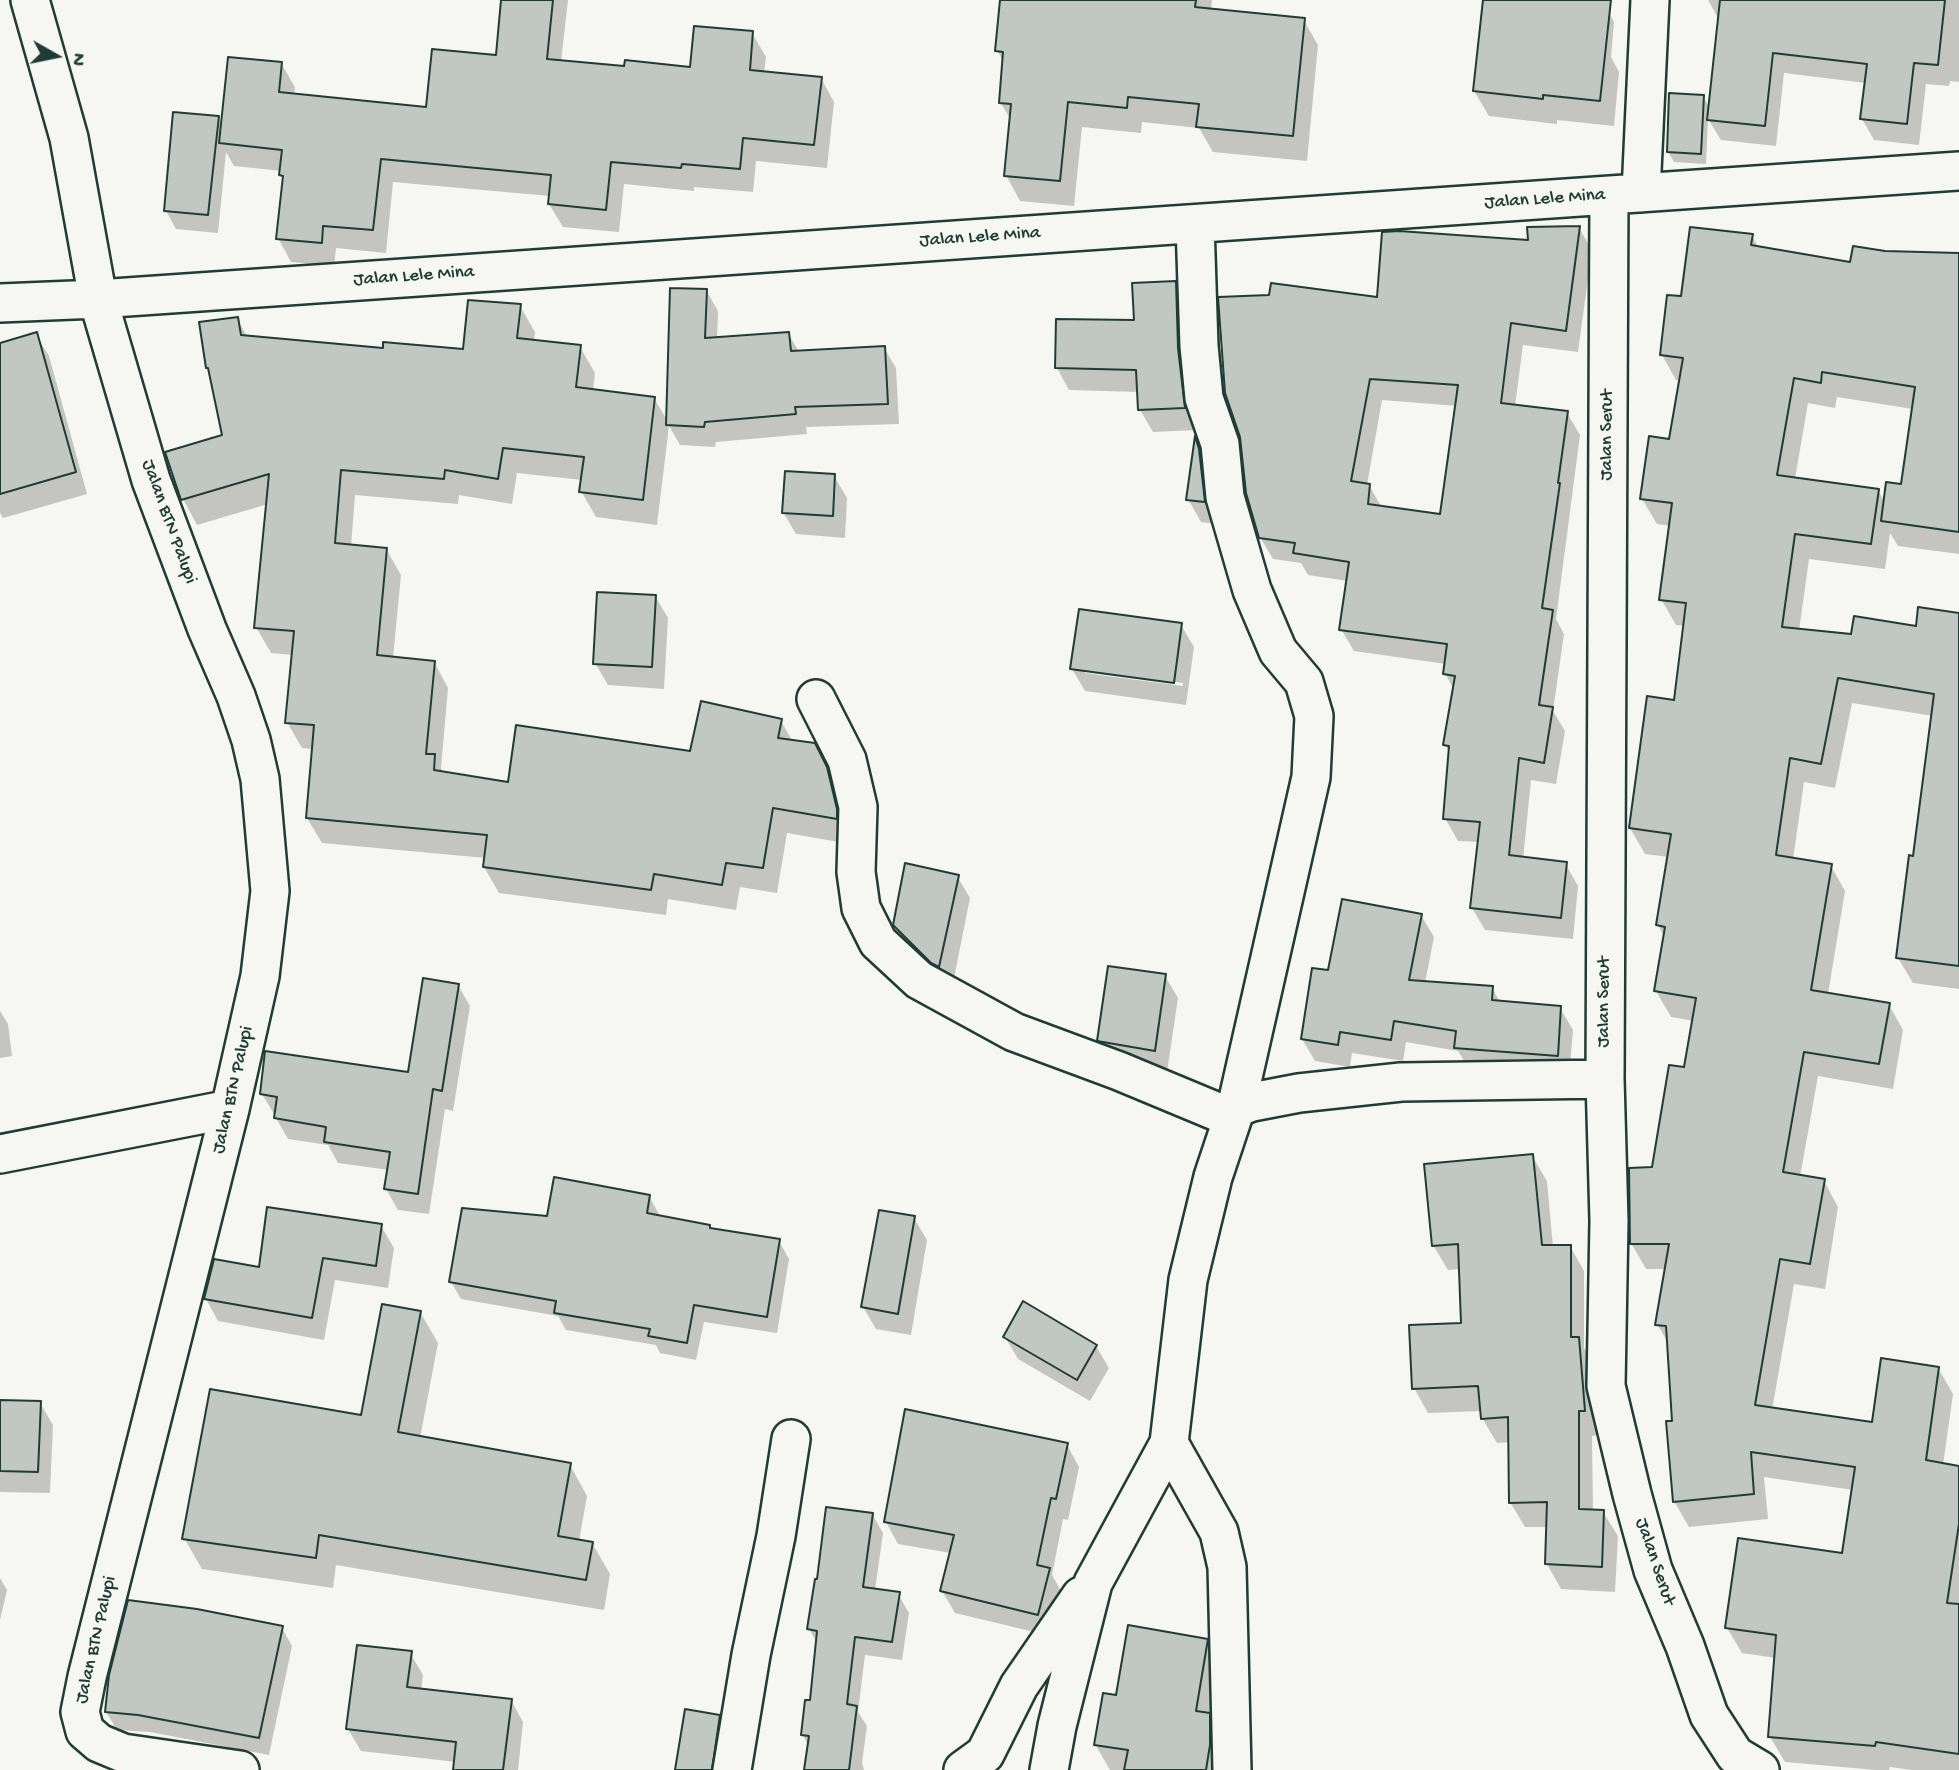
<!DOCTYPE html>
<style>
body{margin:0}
#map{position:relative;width:1959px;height:1770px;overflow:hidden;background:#f6f6f2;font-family:"Gochi Hand",sans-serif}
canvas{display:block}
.north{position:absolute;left:21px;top:21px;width:70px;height:70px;-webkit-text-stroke:5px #f6f6f2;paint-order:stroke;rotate:99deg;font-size:19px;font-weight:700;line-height:28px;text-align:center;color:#1f3d34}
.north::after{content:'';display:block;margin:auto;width:24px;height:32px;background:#1f3d34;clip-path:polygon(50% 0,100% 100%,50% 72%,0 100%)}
</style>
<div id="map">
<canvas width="1959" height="1770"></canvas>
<div class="north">N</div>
</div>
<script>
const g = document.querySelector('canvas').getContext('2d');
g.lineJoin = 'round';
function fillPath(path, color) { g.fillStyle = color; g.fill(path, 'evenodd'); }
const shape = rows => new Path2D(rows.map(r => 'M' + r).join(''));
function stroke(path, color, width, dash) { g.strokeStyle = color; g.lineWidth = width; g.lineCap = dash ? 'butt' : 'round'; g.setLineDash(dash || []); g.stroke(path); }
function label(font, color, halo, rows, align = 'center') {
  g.font = font + ' "Gochi Hand",sans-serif'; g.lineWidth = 6; g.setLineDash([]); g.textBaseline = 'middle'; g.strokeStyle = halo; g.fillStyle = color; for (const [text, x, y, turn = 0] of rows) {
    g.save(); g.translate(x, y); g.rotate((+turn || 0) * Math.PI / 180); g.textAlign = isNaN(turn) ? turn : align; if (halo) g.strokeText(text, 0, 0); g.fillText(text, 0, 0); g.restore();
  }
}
fillPath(shape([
 [503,0,568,0,561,62,626,68,692,68,752,33,766,57,764,73,821,78,834,102,827,168,756,161,753,192,694,187,694,191,624,184,619,232,563,227,549,204,550,196,393,182,386,253,336,248,334,266,291,262,278,238,284,180,282,171,234,166,226,152,218,233,176,229,166,211,218,117,223,126,281,63,295,87,294,96,428,109,497,57],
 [1002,0,1212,0,1211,10,1303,19,1318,45,1307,161,1213,152,1199,128,1142,122,1141,133,1082,127,1074,206,1020,201,1006,175,1011,120,1000,102,1004,63,997,50],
 [1482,0,1602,0,1614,22,1611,57,1619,72,1614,126,1557,120,1557,124,1489,116,1474,91],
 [1708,0,1959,0,1959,82,1950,81,1949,86,1926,84,1919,145,1874,140,1862,119,1866,83,1784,73,1776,146,1721,140,1708,119,1706,164,1674,162,1668,152,1703,97,1710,108,1718,18],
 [1579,228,1592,250,1578,352,1523,345,1515,406,1567,413,1580,435,1556,619,1564,634,1553,711,1565,731,1556,784,1531,780,1523,859,1565,863,1578,886,1573,939,1485,930,1472,908,1479,842,1458,841,1445,818,1450,754,1445,745,1454,690,1445,673,1446,664,1354,651,1341,629,1348,581,1308,575,1301,563,1273,559,1260,537,1379,299,1529,242],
 [1382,400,1457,406,1442,516,1382,508,1369,485,1367,485],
 [1752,235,1759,249,1852,265,1885,253,1959,255,1959,554,1898,546,1890,533,1885,569,1809,559,1799,631,1853,636,1917,628,1959,614,1959,989,1913,983,1898,958,1914,858,1933,716,1852,703,1835,788,1804,782,1793,860,1831,866,1845,891,1828,994,1889,1005,1903,1030,1893,1089,1818,1076,1800,1177,1824,1181,1838,1207,1825,1289,1794,1284,1772,1410,1873,1424,1938,1368,1953,1394,1943,1465,1959,1468,1959,1770,1912,1770,1890,1767,1889,1770,1876,1770,1785,1762,1770,1737,1776,1658,1742,1653,1727,1628,1844,1555,1853,1490,1764,1477,1768,1519,1689,1527,1674,1501,1674,1422,1669,1344,1657,1324,1667,1269,1646,1269,1631,1243,1686,1069,1694,1021,1671,1017,1656,991,1665,938,1658,925,1669,857,1645,854,1630,828,1675,702,1685,626,1676,625,1661,599,1671,526,1657,524,1642,499,1670,441,1681,381,1676,380,1662,355,1682,298],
 [1837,397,1913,409,1902,486,1885,503,1878,490,1795,479,1808,403,1835,408],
 [1175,283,1188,305,1197,430,1153,432,1140,410,1139,392,1069,390,1057,368,1136,322],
 [706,290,718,311,717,339,788,333,799,352,884,348,896,368,899,424,806,427,807,434,716,442,715,447,680,445,669,426,657,525,596,517,581,491,582,480,517,473,512,504,459,495,458,504,355,495,351,546,386,549,401,575,393,658,434,662,448,688,441,768,444,774,509,784,691,753,781,721,793,742,814,745,829,771,841,795,850,844,787,833,777,893,740,887,736,910,668,899,666,915,499,893,484,867,486,858,322,843,307,818,314,749,302,748,287,722,293,655,271,653,256,627,268,504,197,525,183,499,224,436,211,373,208,367,237,319,248,338,384,350,464,351,520,306,535,332,534,342,580,347,595,373,593,391,654,398,668,422],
 [36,335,49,356,87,494,3,518,0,513,0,345],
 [1196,441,1207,460,1216,524,1201,522,1188,499],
 [834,476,847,498,845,538,796,534,783,512],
 [655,596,668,618,664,689,608,685,595,663],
 [1181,625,1194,647,1186,705,1085,691,1072,669],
 [1085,669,1183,683,1183,686,1085,673],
 [957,876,970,898,952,988,908,947,895,924],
 [1421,915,1434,937,1425,983,1492,988,1500,1002,1560,1008,1573,1030,1569,1077,1469,1069,1458,1051,1406,1042,1403,1061,1352,1053,1350,1067,1315,1061,1302,1039,1329,972],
 [1165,976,1178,998,1167,1072,1112,1062,1099,1040],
 [458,985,470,1006,453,1111,445,1109,429,1214,398,1210,386,1189,389,1170,338,1163,328,1145,288,1139,276,1118,276,1115,274,1114,262,1094,409,1074],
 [0,1011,8,1024,12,1056,0,1058],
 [1532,1156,1547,1181,1553,1247,1570,1246,1584,1271,1584,1348,1593,1363,1598,1435,1592,1436,1593,1511,1603,1512,1618,1536,1615,1592,1561,1589,1547,1564,1548,1527,1525,1527,1510,1502,1510,1442,1497,1443,1482,1418,1482,1411,1428,1413,1414,1388,1462,1325,1461,1269,1448,1270,1433,1245],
 [649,1196,659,1214,659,1217,711,1230,779,1241,789,1259,777,1333,704,1322,696,1360,660,1353,656,1345,566,1330,558,1316,461,1299,451,1282,549,1218],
 [914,1218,927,1240,911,1335,876,1329,863,1307],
 [381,1226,394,1248,388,1288,335,1280,324,1340,218,1321,206,1299,260,1269],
 [420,1312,438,1343,420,1438,570,1465,587,1496,579,1541,592,1543,610,1574,604,1610,336,1565,333,1588,202,1569,184,1538,362,1417],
 [1005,1337,1096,1346,1109,1368,1090,1401,1018,1359],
 [0,1402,40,1403,53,1425,50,1493,0,1492],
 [1067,1445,1079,1467,1068,1520,1063,1519,1052,1575,1061,1591,1051,1636,955,1613,942,1591,951,1553,898,1544,886,1522],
 [872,1514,883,1533,875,1590,898,1594,909,1613,902,1660,865,1655,858,1712,867,1726,862,1763,864,1770,805,1770,809,1746,802,1734,812,1702,818,1644,809,1629],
 [0,1578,7,1590,0,1620],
 [282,1628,292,1646,269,1755,150,1732,117,1730,106,1712],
 [1207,1640,1226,1673,1228,1770,1110,1770,1095,1744,1117,1697],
 [410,1653,423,1675,421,1690,511,1700,523,1722,518,1770,455,1770,456,1762,361,1751,348,1729],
 [719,1717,731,1739,726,1770,677,1770]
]), '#0003');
const building = shape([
 [501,0,553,0,547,59,624,66,625,60,690,67,694,26,753,31,750,70,822,77,814,145,743,138,740,169,682,164,681,168,611,162,606,210,548,204,551,175,381,159,373,230,323,226,322,243,276,239,283,176,279,175,282,150,219,143,228,57,282,62,279,92,426,107,432,49,496,55,501,0],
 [1000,0,1196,0,1195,7,1305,18,1293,136,1196,127,1199,104,1128,97,1127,108,1068,102,1060,181,1004,176,1011,104,999,103,1003,52,995,51,1000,0],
 [1483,0,1611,0,1600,101,1543,95,1543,99,1473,91,1483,0],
 [1720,0,1945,0,1938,65,1914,63,1907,124,1860,119,1867,64,1773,53,1765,126,1707,120,1720,0],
 [1669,93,1704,95,1701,154,1667,152,1669,93],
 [173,112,219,116,208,215,164,211,173,112],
 [1580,226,1566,331,1511,323,1501,403,1568,411,1558,483,1560,483,1542,608,1553,610,1539,705,1553,707,1544,763,1519,758,1509,855,1567,862,1561,918,1470,908,1480,822,1443,819,1449,746,1443,745,1455,676,1443,674,1447,644,1339,630,1349,562,1293,553,1295,543,1259,538,1246,493,1240,437,1225,393,1218,297,1269,295,1271,283,1377,297,1382,232,1399,231,1528,240,1527,227,1580,226],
 [1370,379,1458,385,1440,514,1368,504,1370,484,1351,481,1370,379],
 [1690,227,1753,234,1751,245,1850,262,1853,246,1885,251,1959,253,1959,532,1881,521,1886,482,1901,484,1915,387,1822,372,1821,383,1794,378,1777,475,1879,489,1871,544,1795,534,1782,627,1851,634,1854,616,1916,626,1918,607,1959,613,1959,966,1896,958,1909,855,1913,856,1934,694,1838,678,1821,764,1790,758,1776,855,1832,864,1811,990,1890,1003,1879,1064,1804,1052,1783,1172,1825,1179,1810,1264,1780,1259,1755,1405,1872,1422,1881,1358,1939,1367,1926,1460,1959,1466,1959,1524,1947,1603,1959,1604,1959,1754,1876,1742,1875,1746,1768,1737,1776,1635,1725,1628,1738,1538,1842,1553,1855,1467,1751,1452,1754,1494,1673,1502,1666,1421,1672,1421,1666,1326,1655,1325,1669,1244,1630,1244,1629,1168,1652,1167,1669,1065,1684,1067,1696,998,1654,991,1665,927,1656,925,1671,834,1629,828,1647,696,1674,700,1686,603,1659,600,1672,503,1640,499,1649,436,1669,439,1683,358,1660,355,1667,295,1681,296,1690,227],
 [1176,281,1178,348,1185,408,1138,410,1136,370,1055,368,1056,319,1134,320,1132,283,1176,281],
 [670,288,707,289,705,338,789,332,791,351,885,346,888,404,795,407,796,414,705,422,704,427,666,425,670,288],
 [468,300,521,304,517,338,581,345,576,387,655,397,643,500,579,492,584,457,503,448,498,479,445,470,444,479,341,470,335,543,387,548,377,655,435,661,426,754,435,754,434,770,508,782,516,725,690,751,701,701,782,719,778,738,815,743,827,767,837,809,837,819,773,808,763,868,726,863,722,885,654,874,651,890,483,867,487,835,306,818,314,725,285,723,294,631,254,628,269,474,181,500,165,452,222,435,208,368,206,368,199,322,238,317,241,335,383,348,383,342,463,349,468,300],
 [37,332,76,472,0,494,0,343,37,332],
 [1195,436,1199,449,1205,502,1186,500,1195,436],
 [785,471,835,474,833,516,782,513,785,471],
 [597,592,656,595,652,667,593,664,597,592],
 [1079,609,1182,623,1174,683,1070,669,1079,609],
 [905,863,959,875,939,967,931,963,893,925,905,863],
 [1342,899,1422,914,1409,980,1493,986,1492,1000,1561,1006,1558,1056,1454,1048,1456,1031,1394,1021,1391,1040,1340,1032,1338,1045,1301,1039,1312,968,1328,970,1342,899],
 [1108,966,1166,974,1155,1051,1097,1041,1108,966],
 [423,978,459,984,442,1091,433,1089,418,1194,384,1189,390,1152,324,1142,326,1127,274,1118,277,1097,260,1094,265,1051,408,1072,423,978],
 [1533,1154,1542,1245,1571,1245,1571,1337,1579,1337,1585,1411,1579,1411,1579,1509,1604,1510,1602,1567,1545,1564,1547,1502,1509,1503,1508,1417,1481,1419,1478,1386,1412,1389,1409,1325,1461,1323,1458,1244,1432,1246,1424,1164,1533,1154],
 [554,1177,650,1195,647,1213,710,1225,710,1228,780,1239,767,1317,694,1305,687,1343,648,1336,650,1329,554,1313,556,1301,449,1282,462,1208,547,1216,554,1177],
 [267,1207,382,1224,376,1266,323,1258,312,1318,204,1299,214,1259,259,1267,267,1207],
 [879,1210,915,1216,898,1314,861,1307,879,1210],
 [1023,1301,1097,1345,1077,1380,1003,1337,1023,1301],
 [382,1304,421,1311,398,1432,571,1463,558,1536,593,1542,586,1580,319,1535,316,1558,182,1539,210,1389,361,1415,382,1304],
 [0,1400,41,1401,38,1472,0,1471,0,1400],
 [905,1409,1068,1443,1056,1499,1051,1498,1037,1565,1050,1568,1038,1615,940,1591,954,1535,884,1522,905,1409],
 [826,1507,873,1513,863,1587,900,1592,892,1642,855,1637,847,1704,857,1706,849,1770,804,1770,809,1736,801,1735,805,1700,810,1700,817,1631,807,1629,815,1579,817,1579,826,1507],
 [128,1600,197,1609,283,1626,259,1738,138,1715,105,1712,109,1675,128,1600],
 [1128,1625,1208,1639,1196,1711,1210,1713,1210,1745,1206,1770,1124,1770,1128,1750,1094,1745,1103,1693,1116,1695,1128,1625],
 [357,1645,412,1651,407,1687,512,1699,503,1770,453,1770,456,1742,346,1729,357,1645],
 [685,1709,720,1715,712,1770,675,1770,685,1709]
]);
fillPath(building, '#c1c8c3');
stroke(building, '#1f3d34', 2);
const street = shape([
 [30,0,69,138,98,299,151,480,207,629,236,696,251,740,260,779,270,891,260,976,230,1109,87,1677,80,1712,85,1731,99,1743,123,1753,240,1770],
 [1641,193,1650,0],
 [1609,196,1605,1079,1609,1221,1606,1386,1632,1494,1653,1570,1685,1646,1709,1715,1735,1755,1760,1770],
 [0,303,98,299,1959,171],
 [816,699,847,760,858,807,856,872,861,908,878,942,919,980,1014,1032,1119,1071,1232,1118],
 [1236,1108,1252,1102,1299,1093,1401,1082,1605,1079],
 [0,1154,230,1109],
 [1169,1443,1219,1532,1227,1567,1232,1770],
 [732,1770,751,1655,776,1536,791,1439],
 [963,1770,985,1754,1019,1686,1081,1596],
 [1049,1770,1057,1726,1093,1583,1169,1443,1188,1280,1213,1177,1236,1108,1311,777,1314,716,1304,682,1278,651,1252,590,1225,497,1220,444,1204,398,1199,346,1195,224]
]);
stroke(street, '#1f3d34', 42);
stroke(street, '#f6f6f2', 37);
label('19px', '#1f3d34', '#f6f6f2', [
 ["Jalan Lele Mina",1545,200,-4],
 ["Jalan Lele Mina",980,238,-4],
 ["Jalan Lele Mina",414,277,-4],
 ["Jalan Serut",1608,435,-90],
 ["Jalan BTN Palupi",168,522,70],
 ["Jalan Serut",1605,1002,-90],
 ["Jalan BTN Palupi",234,1090,-77],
 ["Jalan Serut",1654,1562,71],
 ["Jalan BTN Palupi",97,1640,-77]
]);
</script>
